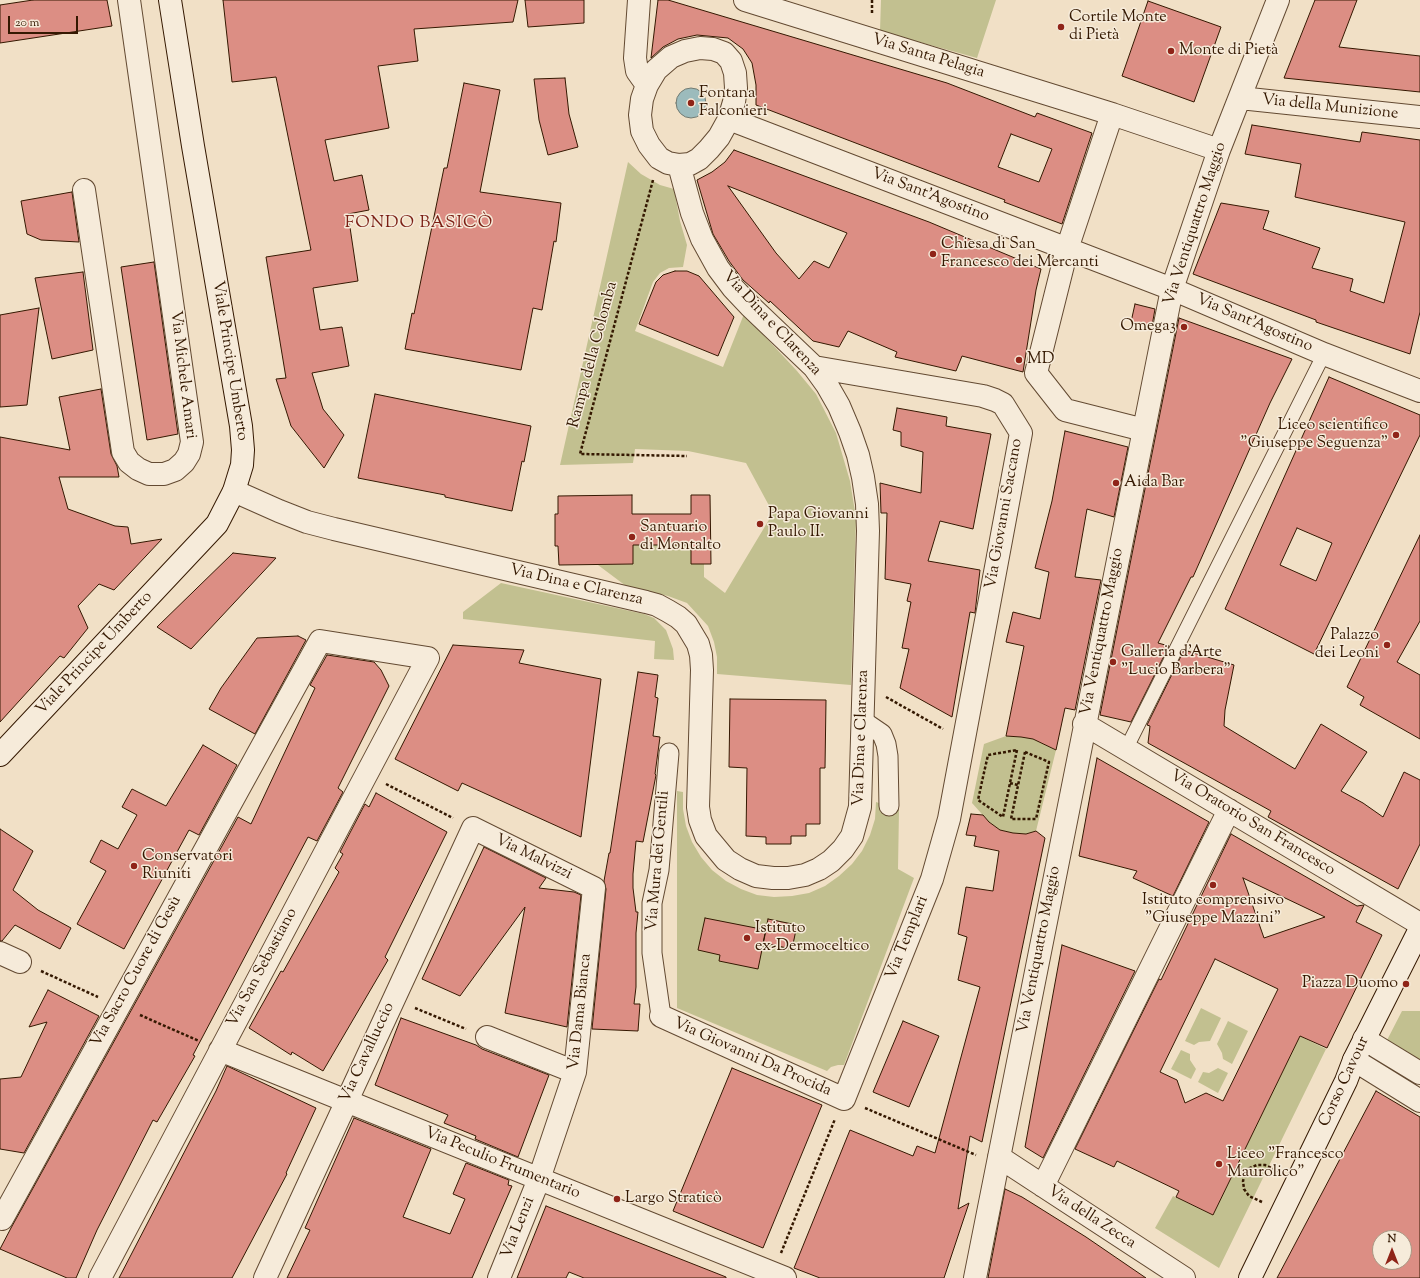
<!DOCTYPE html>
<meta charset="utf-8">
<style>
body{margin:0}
#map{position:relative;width:1420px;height:1278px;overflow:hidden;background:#f1e0c6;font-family:"Sorts Mill Goudy",serif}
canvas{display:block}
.north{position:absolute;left:1372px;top:1230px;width:40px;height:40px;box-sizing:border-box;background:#f6ebda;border:1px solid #a89783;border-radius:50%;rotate:0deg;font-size:11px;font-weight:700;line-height:16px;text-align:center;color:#341801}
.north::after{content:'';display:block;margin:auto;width:14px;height:18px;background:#8f2418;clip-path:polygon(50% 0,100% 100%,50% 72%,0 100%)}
.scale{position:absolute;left:8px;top:16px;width:70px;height:18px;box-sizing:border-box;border:2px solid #341801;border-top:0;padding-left:5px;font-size:12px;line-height:14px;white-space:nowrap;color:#341801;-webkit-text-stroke:3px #f6ebda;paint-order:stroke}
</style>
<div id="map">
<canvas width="1420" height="1278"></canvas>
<div class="north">N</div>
<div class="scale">20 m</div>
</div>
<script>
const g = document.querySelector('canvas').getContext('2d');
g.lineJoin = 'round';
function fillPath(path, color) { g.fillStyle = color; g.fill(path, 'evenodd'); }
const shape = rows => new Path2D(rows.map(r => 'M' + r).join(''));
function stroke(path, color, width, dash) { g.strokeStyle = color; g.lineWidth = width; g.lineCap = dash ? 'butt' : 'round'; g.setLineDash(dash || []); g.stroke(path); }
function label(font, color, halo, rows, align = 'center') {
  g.font = font + ' "Sorts Mill Goudy",serif'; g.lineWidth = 3; g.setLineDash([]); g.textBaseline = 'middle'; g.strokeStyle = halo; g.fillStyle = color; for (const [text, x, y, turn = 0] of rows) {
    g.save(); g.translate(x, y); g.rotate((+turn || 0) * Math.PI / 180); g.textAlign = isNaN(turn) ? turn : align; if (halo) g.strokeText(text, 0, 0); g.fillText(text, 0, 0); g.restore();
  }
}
fillPath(shape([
 [881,0,996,0,977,58,880,31],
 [628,162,641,174,660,185,674,189,680,221,687,245,683,267,669,268,660,273,653,282,635,331,723,367,744,314,797,371,816,394,836,433,850,481,856,518,851,685,717,674,717,657,714,642,708,626,687,603,668,596,626,586,598,565,632,564,633,545,691,545,691,564,704,564,704,577,725,593,773,513,746,463,688,451,635,449,633,463,560,465],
 [501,583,644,614,654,618,666,630,673,649,674,660,654,659,655,641,463,619,463,612],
 [1006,736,1021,737,1033,739,1056,750,1036,831,1026,834,1013,833,1000,830,989,822,972,803,984,744],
 [677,791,683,792,683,809,686,826,692,842,701,857,712,870,726,881,741,889,757,895,774,897,792,896,809,893,825,886,839,876,852,864,862,851,870,835,875,819,876,802,899,810,898,869,914,878,844,1065,838,1065,831,1067,827,1071,677,1008],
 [1201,1008,1221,1018,1210,1041,1199,1042,1194,1045,1185,1041],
 [1402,1011,1420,1011,1420,1067,1384,1046],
 [1228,1021,1248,1031,1232,1064,1223,1059,1222,1053,1217,1044],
 [1300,1036,1326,1049,1219,1268,1155,1228,1173,1196,1213,1215],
 [1181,1050,1190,1054,1190,1060,1196,1069,1191,1079,1171,1069],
 [1218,1068,1228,1073,1218,1093,1198,1082,1203,1072,1209,1073]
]), '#c2c090');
const water = shape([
 '676 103a15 15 0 1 1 30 0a15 15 0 1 1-30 0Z'
]);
fillPath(water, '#9cbbbc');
stroke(water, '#727a71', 1);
const building = shape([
 [33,0,107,0,112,26,0,43,0,5,33,0],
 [223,0,518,0,513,22,414,29,418,61,378,66,389,128,325,140,334,181,362,175,369,210,348,214,358,281,313,288,320,330,342,327,349,366,312,373,323,409,344,435,324,468,291,426,276,379,286,378,266,257,311,250,276,77,232,82,223,0],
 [525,0,584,0,584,23,528,27,525,0],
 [658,0,668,0,947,83,1035,117,1037,113,1092,133,1062,224,1004,202,1005,200,756,105,756,85,752,63,743,49,728,38,697,35,678,39,663,47,651,58,658,0],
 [1011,134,1052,149,1039,182,998,167,1011,134],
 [1315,0,1357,0,1339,47,1420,56,1420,92,1284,78,1315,0],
 [1148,1,1221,27,1194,102,1122,76,1148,1],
 [565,78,569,114,578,147,548,155,539,120,534,79,565,78],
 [464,83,500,90,480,192,561,203,556,242,554,241,542,310,533,308,521,370,405,349,412,313,414,314,444,168,447,168,464,83],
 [1252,125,1360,142,1362,132,1420,140,1420,312,1410,354,1316,322,1316,320,1193,274,1221,203,1269,211,1263,229,1320,248,1312,268,1353,279,1350,291,1384,303,1405,222,1295,197,1301,164,1245,154,1252,125],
 [734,150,929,222,1041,269,1036,290,1023,372,962,356,956,371,895,357,897,352,848,331,839,347,813,341,770,301,769,303,743,280,729,261,713,234,697,180,712,172,725,162,734,150],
 [728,186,847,233,829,268,814,261,799,279,776,253,728,186],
 [72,192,79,242,41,240,27,234,21,201,72,192],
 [154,262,178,434,147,440,121,267,154,262],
 [675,271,687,271,699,276,734,317,718,356,639,324,656,282,663,275,675,271],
 [83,272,93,350,52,359,35,278,83,272],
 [1135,304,1155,309,1152,326,1131,322,1135,304],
 [39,308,27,405,0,407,0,315,39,308],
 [1179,318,1292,359,1270,403,1193,577,1191,577,1158,643,1169,646,1131,722,1100,715,1179,318],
 [1329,377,1420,415,1420,435,1314,654,1225,609,1329,377],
 [1297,528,1332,543,1316,581,1280,565,1297,528],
 [101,389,111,454,117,466,119,477,59,477,68,509,115,526,128,527,131,544,162,539,114,590,99,584,78,606,88,628,64,658,60,656,0,722,0,437,70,450,59,397,101,389],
 [375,394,531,426,524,462,522,461,512,511,445,497,445,495,358,478,375,394],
 [897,408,947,417,946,426,991,434,973,529,940,521,928,561,980,570,975,613,970,612,952,717,900,688,909,649,902,648,911,602,907,601,911,584,885,579,887,513,881,513,880,483,921,493,923,452,901,446,901,432,893,430,897,408],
 [1065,431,1128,447,1114,517,1087,509,1075,577,1101,580,1075,710,1065,708,1056,750,1033,739,1021,737,1006,736,1024,646,1006,642,1013,612,1040,619,1049,572,1035,568,1052,501,1065,431],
 [632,495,632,514,691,514,691,495,710,495,711,564,691,564,691,545,633,545,633,564,559,565,558,546,555,546,555,514,558,514,558,496,632,495],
 [1420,535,1420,621,1397,662,1420,675,1420,739,1360,705,1364,697,1347,687,1420,535],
 [233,553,276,558,191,649,157,627,233,553],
 [298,636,306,640,255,734,209,709,221,688,257,638,298,636],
 [453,645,524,650,519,663,601,679,581,837,462,783,458,791,395,759,453,645],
 [1184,650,1234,665,1225,710,1224,726,1295,769,1321,724,1367,752,1341,791,1363,803,1383,817,1404,772,1420,780,1420,844,1398,889,1268,817,1271,811,1148,743,1150,726,1147,725,1184,650],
 [327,655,374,662,381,670,389,686,338,788,343,792,317,841,308,837,193,1055,195,1056,157,1122,153,1120,97,1230,76,1278,67,1278,0,1249,11,1228,238,817,251,824,315,688,310,685,327,655],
 [638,672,658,675,655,697,658,698,653,736,660,737,655,774,656,775,643,842,636,841,633,874,633,888,636,912,638,912,636,933,636,987,634,1004,640,1004,638,1031,592,1029,606,889,604,881,609,853,610,853,638,672],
 [730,699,826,700,825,768,820,768,820,824,806,824,806,836,791,836,791,844,766,844,766,837,746,836,747,768,729,767,730,699],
 [203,745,237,765,199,835,189,830,124,949,77,924,106,871,90,862,101,840,118,849,137,815,122,807,132,789,166,806,203,745],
 [1097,758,1209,822,1173,896,1133,878,1137,871,1079,856,1097,758],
 [376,793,447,832,385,957,388,960,323,1071,292,1052,291,1055,249,1028,281,971,283,972,339,872,335,868,343,854,340,852,365,804,369,807,376,793],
 [971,814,983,815,989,822,1000,830,1013,833,1026,834,1036,831,1045,838,982,1142,970,1136,958,1209,969,1203,944,1278,820,1278,794,1268,850,1130,913,1156,917,1146,935,1153,980,987,958,980,967,937,958,934,966,887,993,891,999,851,974,846,976,836,966,835,971,814],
 [0,829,33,851,13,890,38,910,71,928,60,949,15,925,2,941,0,941,0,829],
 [1231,834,1357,906,1364,905,1356,922,1382,935,1327,1048,1300,1036,1213,1215,1176,1197,1179,1191,1117,1161,1114,1167,1075,1149,1159,979,1161,980,1231,834],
 [1243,878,1325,917,1264,938,1243,878],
 [1215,959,1278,989,1223,1101,1206,1093,1185,1103,1177,1080,1160,1072,1215,959],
 [484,847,546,878,539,888,574,892,581,895,567,1027,505,1013,525,907,460,996,422,979,484,847],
 [705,918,766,930,758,969,719,961,720,955,698,950,705,918],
 [768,919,797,925,792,949,763,943,768,919],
 [1062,945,1135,971,1043,1158,1025,1147,1062,945],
 [48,990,99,1016,24,1153,0,1149,0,1079,21,1077,47,1022,29,1027,48,990],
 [401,1018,476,1045,482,1049,549,1075,518,1157,475,1139,476,1136,444,1123,448,1115,375,1085,401,1018],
 [903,1021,939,1036,909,1107,873,1092,903,1021],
 [227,1066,316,1108,286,1173,287,1174,232,1278,119,1278,216,1091,227,1066],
 [732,1068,822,1105,763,1248,673,1211,732,1068],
 [1376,1091,1420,1117,1420,1278,1277,1278,1376,1091],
 [1380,1238,1404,1238,1404,1262,1380,1262,1380,1238],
 [354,1118,431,1149,403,1217,450,1234,465,1199,453,1194,466,1163,509,1180,508,1185,512,1186,472,1278,287,1278,310,1230,305,1228,354,1118],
 [1005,1189,1022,1197,1086,1237,1146,1278,988,1278,1005,1189],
 [546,1206,726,1277,726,1278,584,1278,569,1272,566,1278,517,1278,546,1206]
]);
fillPath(building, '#dc8e84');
stroke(building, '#341801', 1);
const service = shape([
 [1126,749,1324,354]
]);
const pedestrian = shape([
 [863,721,882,734,886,744,888,756,889,806],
 [661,1016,652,953,652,903,659,870,669,753]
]);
const minor = shape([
 [639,0,635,58,637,71,647,85],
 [745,0,1112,114,1219,150],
 [700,48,713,49,724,53,731,61,735,73,736,88,734,102,729,119,719,137,709,149,699,159,690,164,679,165,668,163,659,158,649,145,642,131,640,115,642,99,647,85,656,70,671,57,685,51,700,48],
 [1240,98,1420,117],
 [1112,114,1067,249,1036,373,1065,410,1144,430],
 [729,119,1172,289,1324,354,1420,391],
 [84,190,123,452,129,462,138,469,149,474,164,474,175,470,184,462,189,454,192,442,129,0],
 [234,491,279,511,307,522,334,529,646,602,657,605,668,611,678,617,686,624,698,644,701,655,702,670,698,807,700,820,706,836,726,860,740,869,756,876,773,878,788,878,805,875,819,869,831,861,843,849,852,836,860,807,868,531,867,504,863,477,858,455,850,432,839,406,827,385,814,367,750,306,733,288,718,268,702,239,692,213,679,165],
 [1084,724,1420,924],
 [0,953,20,962],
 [661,1016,844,1099,932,879,949,819,1021,433,1003,404,995,400,983,396,814,367],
 [487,1037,575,1072],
 [1364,1039,1420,1073],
 [220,1050,785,1278],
 [1354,1060,1420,1101],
 [999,1157,1184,1278],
 [1043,1186,1229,810],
 [2,1219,320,641,428,658,100,1278],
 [265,1278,473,828,594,888,575,1072,539,1179,499,1278],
 [975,1278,1172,289,1219,150,1278,0]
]);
const secondary = shape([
 [0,755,217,524,234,491,242,465,243,450,241,426,193,146,170,0],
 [1250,1278,1346,1081,1354,1060,1420,929]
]);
stroke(service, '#634a32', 15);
stroke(pedestrian, '#634a32', 21);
stroke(minor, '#634a32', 24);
stroke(secondary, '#341801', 24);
stroke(shape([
 [872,0,872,15],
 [653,180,580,454,687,456],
 [886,697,943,729],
 [1017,750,1010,783,1003,817,978,800,983,777,988,755,1017,750],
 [1025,752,1049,762,1036,819,1011,819,1025,752],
 [1010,783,1018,785],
 [386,784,453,818],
 [41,971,98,997],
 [415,1008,466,1029],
 [140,1015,199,1041],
 [865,1108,976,1155],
 [1262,1202,1249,1196,1244,1189,1243,1181,1245,1174,1250,1168,1257,1165,1265,1165,1278,1171],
 [781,1253,835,1119]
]), '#341801', 2.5, [3, 2]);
stroke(service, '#f6ebda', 13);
stroke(pedestrian, '#f6ebda', 19);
stroke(minor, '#f6ebda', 22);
stroke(secondary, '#f6ebda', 22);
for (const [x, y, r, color] of [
 [1061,27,4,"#8f2418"],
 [1171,51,4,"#8f2418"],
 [691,103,4,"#8f2418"],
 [933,254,4,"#8f2418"],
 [1184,327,4,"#8f2418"],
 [1019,360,4,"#8f2418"],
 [1396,435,4,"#8f2418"],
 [1116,483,4,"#8f2418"],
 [760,524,4,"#8f2418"],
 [632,537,4,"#8f2418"],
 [1387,645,4,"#8f2418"],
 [1113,662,4,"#8f2418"],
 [134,866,4,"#8f2418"],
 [1213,885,4,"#8f2418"],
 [747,938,4,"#8f2418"],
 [1406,984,4,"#8f2418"],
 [1219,1164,4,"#8f2418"],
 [617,1199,4,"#8f2418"]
]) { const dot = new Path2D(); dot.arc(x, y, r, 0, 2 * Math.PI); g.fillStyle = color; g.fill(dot); stroke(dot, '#f6ebda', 1.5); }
label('16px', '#341801', '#f6ebda', [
 ["Cortile Monte",1069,18],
 ["di Pietà",1069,36],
 ["Monte di Pietà",1179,51],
 ["Fontana",699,94],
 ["Falconieri",699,112],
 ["Chiesa di San",941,245],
 ["Francesco dei Mercanti",941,263],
 ["Omega3",1176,327,"right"],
 ["MD",1027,360],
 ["Liceo scientifico",1388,426,"right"],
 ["\"Giuseppe Seguenza\"",1388,444,"right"],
 ["Aida Bar",1124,483],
 ["Papa Giovanni",768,515],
 ["Paulo II.",768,533],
 ["Santuario",640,528],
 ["di Montalto",640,546],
 ["Palazzo",1379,636,"right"],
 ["dei Leoni",1379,654,"right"],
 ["Galleria d'Arte",1121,653],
 ["\"Lucio Barbera\"",1121,671],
 ["Conservatori",142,857],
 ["Riuniti",142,875],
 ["Istituto comprensivo",1213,901,"center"],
 ["\"Giuseppe Mazzini\"",1213,919,"center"],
 ["Istituto",755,929],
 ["ex-Dermoceltico",755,947],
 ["Piazza Duomo",1398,984,"right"],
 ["Liceo \"Francesco",1227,1155],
 ["Maurolico\"",1227,1173],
 ["Largo Straticò",625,1199]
], 'left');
label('16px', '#341801', '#f6ebda', [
 ["Via Santa Pelagia",928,57,17],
 ["Via della Munizione",1330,108,6],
 ["Via Sant'Agostino",930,196,21],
 ["Via Ventiquattro Maggio",1196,224,-72],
 ["Via Dina e Clarenza",771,324,47],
 ["Via Sant'Agostino",1254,324,23],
 ["Rampa della Colomba",594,355,-75],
 ["Viale Principe Umberto",229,361,81],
 ["Via Michele Amari",182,375,83],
 ["Via Giovanni Saccano",1005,514,-80],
 ["Via Dina e Clarenza",576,586,13],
 ["Via Ventiquattro Maggio",1103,632,-79],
 ["Viale Principe Umberto",95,654,-47],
 ["Via Dina e Clarenza",862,738,-88],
 ["Via Oratorio San Francesco",1252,824,31],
 ["Via Malvizzi",533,858,26],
 ["Via Mura dei Gentili",659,861,-85],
 ["Via Templari",908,938,-68],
 ["Via Ventiquattro Maggio",1040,950,-79],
 ["Via San Sebastiano",263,968,-62],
 ["Via Sacro Cuore di Gesù",137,972,-61],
 ["Via Dama Bianca",581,1012,-84],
 ["Via Cavalluccio",368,1053,-65],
 ["Via Giovanni Da Procida",752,1058,24],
 ["Corso Cavour",1345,1082,-65],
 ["Via Peculio Frumentario",502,1164,22],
 ["Via della Zecca",1091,1218,33],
 ["Via Lenzi",519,1228,-68]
]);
g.letterSpacing = '1px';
label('17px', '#7a1f14', '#f6ebda', [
 ["FONDO BASICÒ",419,224]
]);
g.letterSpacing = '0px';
</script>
